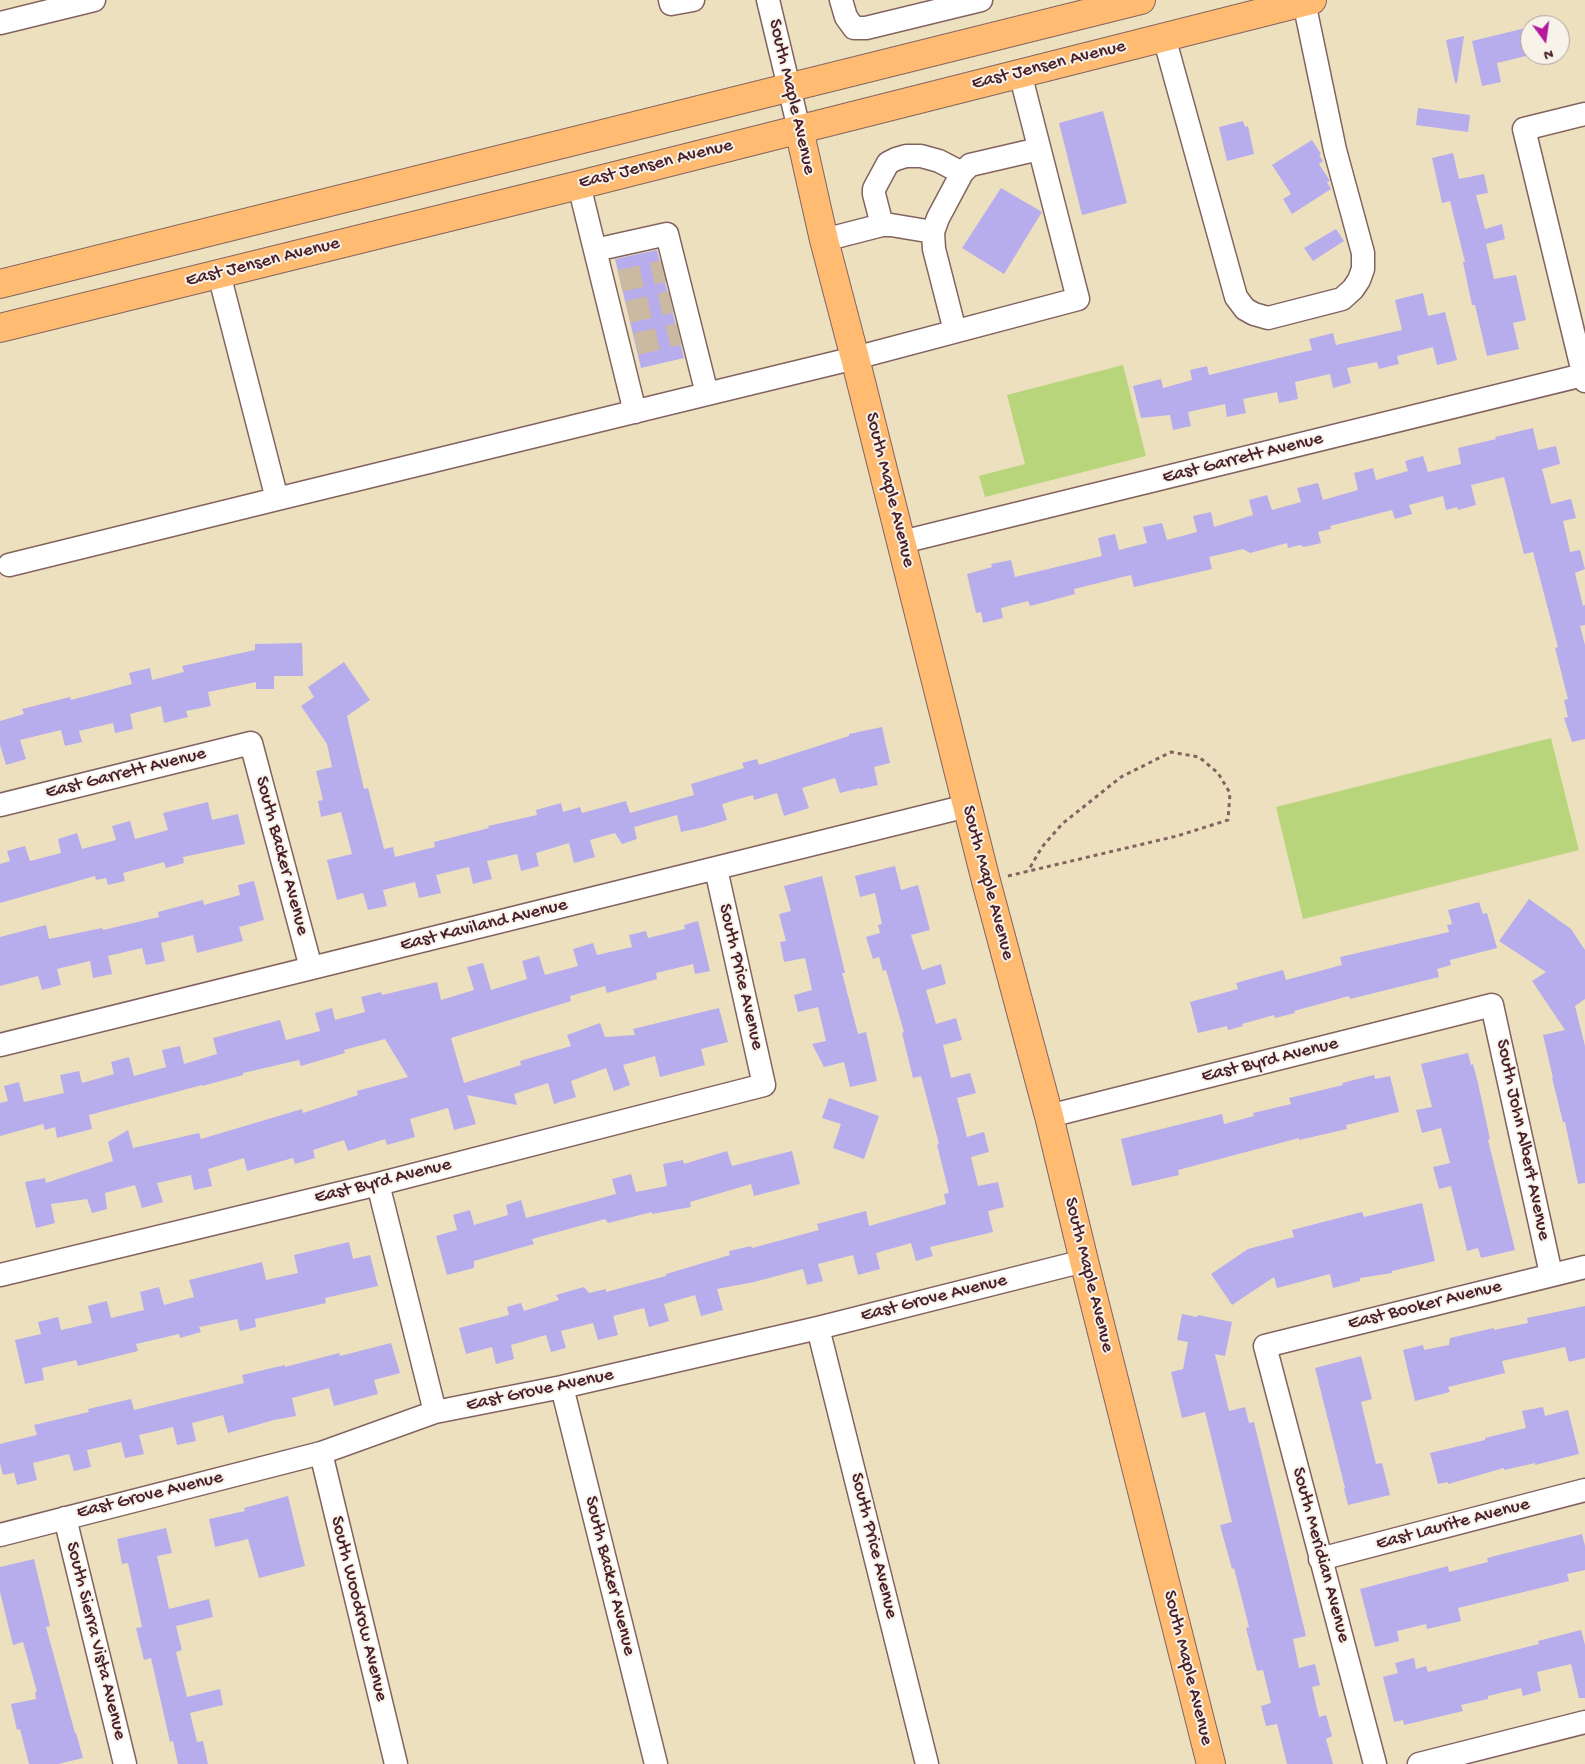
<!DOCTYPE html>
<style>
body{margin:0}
#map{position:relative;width:1585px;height:1764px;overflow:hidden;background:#ece0bf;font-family:"Gochi Hand",sans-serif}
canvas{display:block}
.north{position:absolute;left:1520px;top:15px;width:50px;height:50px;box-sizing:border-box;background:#f7f3e8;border:1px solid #b29e9c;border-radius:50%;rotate:166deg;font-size:14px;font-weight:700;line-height:20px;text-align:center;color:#4a1f2b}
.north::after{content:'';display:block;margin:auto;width:18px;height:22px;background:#b5179e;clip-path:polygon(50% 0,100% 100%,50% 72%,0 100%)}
</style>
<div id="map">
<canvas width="1585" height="1764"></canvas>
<div class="north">N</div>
</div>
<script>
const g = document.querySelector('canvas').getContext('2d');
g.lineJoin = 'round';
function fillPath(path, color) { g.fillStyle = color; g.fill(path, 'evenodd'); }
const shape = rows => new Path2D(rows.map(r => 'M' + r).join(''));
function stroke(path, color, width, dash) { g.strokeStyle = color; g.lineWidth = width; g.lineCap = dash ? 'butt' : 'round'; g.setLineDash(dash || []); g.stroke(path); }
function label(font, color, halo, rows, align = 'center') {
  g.font = font + ' "Gochi Hand",sans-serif'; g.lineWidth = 4; g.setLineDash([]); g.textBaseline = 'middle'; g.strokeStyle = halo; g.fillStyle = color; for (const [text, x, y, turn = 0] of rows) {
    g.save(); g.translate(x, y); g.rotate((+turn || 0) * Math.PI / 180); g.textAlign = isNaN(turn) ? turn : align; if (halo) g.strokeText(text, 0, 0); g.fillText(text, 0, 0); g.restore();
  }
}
fillPath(shape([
 [1123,365,1146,456,985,497,979,476,1025,464,1007,395],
 [1551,738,1579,850,1303,919,1276,807]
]), '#b8d57c');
fillPath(shape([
 [1530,27,1530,55,1497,63,1501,82,1482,86,1472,41],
 [1464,36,1457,83,1455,83,1446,40],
 [1418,108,1470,115,1468,132,1416,125],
 [1103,111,1127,203,1082,215,1059,123],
 [1243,121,1245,127,1248,126,1254,154,1227,161,1219,127],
 [1312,140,1321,154,1319,155,1323,161,1319,164,1330,181,1327,182,1331,189,1292,214,1283,199,1291,194,1272,165],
 [1453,153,1459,179,1484,174,1488,193,1476,195,1485,229,1502,224,1505,239,1486,244,1494,279,1516,275,1526,320,1513,323,1519,349,1487,356,1475,305,1472,305,1463,262,1465,262,1450,201,1442,203,1432,158],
 [1001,188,1042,212,1004,274,962,248],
 [1336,229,1344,241,1313,261,1304,248],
 [657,250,684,358,641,368,615,259],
 [1423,293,1428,316,1445,312,1457,360,1437,365,1433,347,1397,356,1399,364,1379,369,1377,362,1347,368,1351,383,1333,388,1330,374,1295,382,1298,399,1279,403,1277,392,1243,399,1246,413,1227,417,1225,404,1188,412,1191,426,1173,430,1170,415,1141,418,1133,386,1161,379,1163,388,1192,380,1190,370,1207,366,1209,375,1312,350,1309,339,1333,333,1336,345,1402,330,1395,300],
 [1533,428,1538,450,1556,446,1560,464,1542,469,1551,504,1571,499,1576,518,1563,521,1570,552,1580,550,1585,569,1575,573,1583,606,1585,605,1585,625,1580,626,1585,645,1585,739,1572,742,1564,718,1568,717,1564,700,1568,699,1555,648,1558,647,1533,552,1524,554,1504,477,1471,485,1476,505,1458,510,1457,507,1446,510,1443,496,1409,505,1412,514,1395,519,1392,510,1330,526,1331,529,1318,532,1321,543,1304,547,1300,545,1288,548,1287,543,1250,553,1243,549,1209,557,1212,569,1134,587,1131,575,1074,589,1075,594,1030,606,1028,601,1001,608,1003,618,983,623,981,612,976,613,967,574,992,567,991,564,1011,560,1015,577,1102,556,1098,538,1115,534,1119,550,1147,543,1143,527,1162,523,1167,540,1197,532,1193,516,1211,512,1214,527,1253,515,1249,500,1267,495,1272,510,1301,502,1297,488,1318,483,1323,500,1358,490,1354,473,1373,468,1376,480,1408,471,1405,461,1423,456,1428,472,1461,464,1458,448,1496,439,1495,437],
 [302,643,303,676,274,676,274,689,256,689,256,682,208,692,211,706,186,711,188,717,164,723,161,706,130,714,133,729,115,733,113,723,79,731,82,742,65,746,61,730,20,740,26,759,6,765,0,745,0,721,24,714,22,709,70,697,71,700,132,684,129,673,150,668,152,680,184,672,182,666,255,650,255,644],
 [344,662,370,700,347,716,364,789,368,788,384,849,393,847,395,857,435,847,434,842,489,828,488,826,537,815,536,810,561,803,563,812,580,807,582,813,626,801,630,813,694,795,691,784,744,768,742,763,757,759,759,765,849,736,849,734,882,727,890,763,874,767,878,785,860,789,860,788,840,793,835,778,802,788,809,808,784,816,777,793,754,800,753,795,722,804,727,820,704,827,681,832,677,815,634,827,637,839,622,844,615,833,590,840,595,857,574,863,569,843,536,853,539,866,521,871,517,854,487,861,492,879,473,884,469,867,436,875,441,893,419,898,415,882,383,890,387,906,368,910,363,893,337,900,327,860,352,854,341,812,321,817,318,801,323,800,316,771,332,767,327,744,301,706,314,697,308,687],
 [208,802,212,820,238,814,245,844,183,857,184,863,166,868,164,862,123,873,125,881,108,885,106,878,96,880,95,876,0,903,0,864,10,861,7,851,25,846,30,861,61,853,58,839,77,833,82,849,116,840,112,826,130,821,135,839,168,830,163,813],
 [895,866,901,890,918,885,930,930,911,935,922,970,941,964,946,984,926,990,936,1024,956,1018,962,1040,943,1045,951,1078,970,1073,976,1093,957,1098,967,1137,984,1132,989,1152,971,1157,978,1186,998,1182,1004,1207,988,1211,993,1232,930,1247,933,1256,916,1261,911,1243,876,1253,880,1269,858,1275,853,1255,818,1264,823,1281,807,1285,803,1269,754,1282,717,1289,723,1310,701,1316,695,1295,664,1304,669,1321,649,1327,644,1308,613,1316,618,1335,598,1340,593,1323,561,1331,566,1348,551,1352,546,1335,511,1345,514,1359,496,1364,492,1347,466,1354,459,1328,509,1315,507,1307,521,1303,524,1311,559,1300,556,1295,584,1287,589,1293,606,1289,606,1292,666,1276,666,1274,730,1255,729,1251,751,1246,752,1248,819,1230,817,1224,866,1211,869,1226,946,1204,944,1194,949,1193,937,1145,939,1144,921,1076,913,1078,902,1033,904,1032,886,970,883,971,879,957,873,959,866,937,880,933,878,925,882,924,875,893,860,897,855,876],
 [822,876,845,973,842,973,858,1034,866,1032,877,1081,850,1087,844,1062,824,1067,812,1044,826,1041,818,1007,798,1012,794,995,812,990,805,958,784,962,780,942,786,941,779,914,791,911,784,886],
 [254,881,264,920,239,927,243,941,197,953,193,935,161,943,165,961,146,965,142,948,108,956,112,974,93,978,90,961,57,969,61,985,42,990,38,976,0,986,0,937,46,925,49,939,102,928,103,930,159,917,158,912,203,900,204,905,240,895,238,885],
 [1529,899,1571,929,1585,950,1585,999,1575,1006,1585,1046,1585,1183,1578,1184,1565,1122,1563,1122,1552,1078,1553,1078,1543,1035,1565,1030,1532,981,1546,972,1499,941],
 [1479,902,1483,914,1487,913,1497,948,1450,960,1451,965,1437,969,1439,977,1350,999,1349,996,1294,1011,1295,1013,1275,1018,1274,1015,1242,1024,1243,1026,1228,1030,1227,1026,1198,1033,1190,1002,1238,989,1236,983,1283,970,1286,980,1342,965,1340,957,1449,932,1447,925,1452,924,1448,910],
 [698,921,710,971,695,974,693,964,656,973,657,979,607,993,605,986,570,996,571,1001,451,1038,464,1083,521,1065,520,1061,571,1046,567,1035,600,1023,605,1037,635,1035,633,1029,719,1008,728,1042,701,1049,705,1065,660,1077,655,1056,623,1065,630,1085,614,1091,606,1068,571,1081,576,1097,554,1104,548,1083,514,1094,517,1105,467,1095,476,1124,454,1130,448,1108,410,1119,415,1137,387,1145,385,1139,348,1151,344,1140,313,1150,315,1158,295,1164,293,1158,247,1171,244,1158,208,1169,212,1186,194,1190,191,1175,157,1183,163,1202,142,1208,135,1185,105,1193,107,1209,92,1213,87,1199,51,1204,55,1223,36,1228,25,1182,45,1178,46,1183,113,1161,108,1142,128,1130,133,1148,199,1133,201,1139,302,1109,303,1113,358,1095,357,1091,408,1077,385,1039,344,1050,345,1053,301,1066,299,1060,243,1073,243,1075,202,1086,202,1085,89,1115,92,1129,57,1138,55,1127,45,1130,43,1124,0,1136,0,1103,8,1101,4,1086,19,1082,24,1102,64,1093,60,1075,79,1071,82,1083,114,1074,111,1062,129,1057,134,1076,166,1067,162,1050,180,1046,184,1064,217,1054,213,1038,280,1020,286,1040,320,1031,315,1013,332,1008,335,1020,365,1012,361,997,381,992,382,995,437,982,441,1000,474,990,467,967,483,963,491,990,527,979,522,961,539,956,545,975,578,966,573,949,593,943,597,955,632,947,629,935,646,931,648,938,685,929,684,925],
 [1468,1053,1471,1065,1473,1064,1478,1083,1490,1139,1488,1140,1515,1250,1481,1258,1478,1248,1467,1251,1451,1186,1439,1189,1433,1167,1450,1163,1441,1128,1422,1133,1416,1110,1432,1107,1421,1064],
 [1374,1075,1375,1079,1390,1076,1399,1112,1346,1125,1347,1129,1299,1140,1299,1138,1178,1170,1179,1175,1132,1186,1121,1139,1222,1114,1224,1124,1254,1116,1253,1113,1291,1104,1289,1098,1343,1085,1342,1083],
 [829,1098,879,1116,864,1159,833,1148,841,1124,822,1118],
 [727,1151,732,1166,792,1151,800,1184,754,1196,751,1184,690,1202,691,1207,652,1214,652,1212,608,1223,605,1219,532,1239,534,1244,474,1261,474,1268,447,1275,436,1236,457,1230,453,1215,470,1210,474,1225,508,1215,506,1205,521,1200,526,1218,616,1194,612,1179,631,1174,636,1192,667,1186,663,1164,683,1160,684,1164],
 [1422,1203,1435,1261,1392,1271,1392,1273,1360,1278,1360,1281,1333,1288,1330,1274,1277,1288,1274,1277,1232,1305,1211,1274,1248,1249,1294,1237,1292,1230,1362,1212,1364,1217],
 [349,1242,353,1259,370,1255,378,1286,325,1298,326,1303,255,1319,256,1327,240,1331,237,1319,199,1327,201,1332,180,1338,179,1334,136,1344,138,1351,78,1366,76,1360,42,1368,44,1380,25,1384,15,1340,41,1334,38,1322,58,1317,61,1330,92,1323,88,1306,107,1301,111,1318,144,1310,140,1292,159,1287,164,1305,194,1297,189,1280,262,1262,266,1280,298,1273,294,1255],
 [1585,1306,1585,1358,1569,1362,1565,1347,1502,1361,1505,1373,1448,1387,1450,1392,1415,1401,1403,1350,1423,1345,1424,1350,1449,1345,1450,1338,1494,1328,1494,1330,1528,1323,1527,1318],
 [1182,1314,1197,1317,1198,1315,1232,1322,1225,1356,1215,1354,1229,1411,1245,1407,1249,1423,1254,1422,1306,1636,1293,1639,1299,1668,1315,1664,1320,1685,1312,1687,1319,1717,1326,1715,1332,1736,1326,1739,1333,1764,1287,1764,1277,1724,1266,1726,1261,1706,1271,1703,1263,1670,1257,1671,1246,1628,1249,1627,1234,1568,1232,1569,1220,1525,1232,1522,1205,1412,1182,1418,1171,1372,1183,1369,1188,1342,1177,1340],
 [391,1343,400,1373,374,1380,378,1394,334,1406,329,1388,292,1398,296,1416,274,1420,228,1433,223,1415,192,1423,196,1441,177,1445,173,1427,139,1435,144,1454,125,1458,121,1442,87,1450,91,1467,74,1471,69,1454,33,1463,37,1480,17,1485,14,1473,3,1475,0,1463,0,1444,37,1435,34,1425,89,1412,88,1409,131,1399,134,1410,244,1383,242,1375,285,1365,285,1367,339,1353,340,1356],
 [1361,1356,1372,1399,1361,1402,1376,1464,1382,1463,1390,1495,1348,1505,1344,1489,1345,1488,1315,1368],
 [1543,1407,1545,1416,1568,1410,1579,1454,1535,1465,1535,1463,1504,1470,1504,1468,1448,1484,1448,1482,1438,1484,1430,1453,1485,1440,1485,1438,1526,1428,1522,1411],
 [288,1496,305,1566,259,1578,248,1539,215,1547,209,1519,245,1511,244,1508],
 [166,1528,172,1553,157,1556,169,1609,209,1599,213,1617,176,1626,182,1650,176,1652,187,1697,220,1689,223,1705,190,1713,197,1742,203,1741,208,1764,178,1764,173,1741,170,1742,151,1658,144,1660,136,1628,142,1627,128,1563,122,1564,117,1539],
 [1582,1534,1585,1546,1585,1570,1567,1574,1569,1581,1458,1608,1461,1621,1427,1629,1426,1624,1397,1631,1399,1641,1375,1647,1360,1589,1448,1566,1449,1572,1488,1562,1487,1558],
 [34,1559,50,1626,46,1627,75,1733,76,1733,83,1758,58,1764,29,1764,20,1729,17,1730,11,1704,36,1699,35,1692,37,1692,23,1642,13,1645,0,1592,0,1567],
 [1581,1630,1585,1645,1585,1698,1579,1698,1571,1664,1537,1672,1541,1691,1523,1696,1521,1688,1488,1696,1488,1699,1461,1705,1463,1711,1404,1725,1403,1720,1394,1722,1383,1677,1398,1673,1395,1663,1414,1658,1416,1669,1426,1666,1428,1672,1539,1644,1538,1641]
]), '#b7aded');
stroke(shape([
 [620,281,664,271],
 [628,312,671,302],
 [636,344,679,334]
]), '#ccb9a1', 22, [22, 11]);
const minor = shape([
 [670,0,671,4,693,0],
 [768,0,799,129],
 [841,0,846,17,854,28,866,28,981,0],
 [0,23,94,0],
 [1164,37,1236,297,1245,309,1254,314,1268,318,1342,299,1353,289,1359,280,1363,269,1363,253,1335,150,1304,2],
 [1585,114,1524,129,1585,381],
 [579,185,595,250,667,234,707,394,855,358,1078,299,1020,73],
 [882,225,874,194,874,189,888,163,896,159,906,156,921,156,939,161,962,173],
 [824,240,882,225,891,225,933,232],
 [595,250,635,412],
 [955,331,934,249,933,232,938,218,962,173,970,165,1039,149],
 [277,499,707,394],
 [902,542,1583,375],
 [9,565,277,499,219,274],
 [0,805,251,743,311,968],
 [0,1045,967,806],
 [1049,1116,1492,1005,1551,1274],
 [378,1184,435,1412],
 [0,1275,378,1184,764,1085,716,869],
 [818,1328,927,1764],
 [562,1387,656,1764],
 [321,1453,396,1764],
 [65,1518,125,1764],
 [0,1535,321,1453,435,1412,562,1387,818,1328,1084,1261],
 [1320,1559,1585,1490],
 [1375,1764,1265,1346,1585,1267],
 [1419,1764,1585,1722]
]);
const major = shape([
 [799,129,824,240,855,358,986,881,1049,1116,1084,1261,1211,1764],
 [0,284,1141,0],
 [0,328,579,185,1312,0]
]);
stroke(minor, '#83635f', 25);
stroke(major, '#83635f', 30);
stroke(shape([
 [1008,876,1177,836,1228,820,1230,793,1218,773,1199,757,1171,752,1121,777,1062,824,1042,847,1028,871]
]), '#83635f', 3, [4, 4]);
stroke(minor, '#fff', 22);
stroke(major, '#febb71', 28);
label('19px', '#4a1f2b', '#f7f3e8', [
 ["East Jensen Avenue",1049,66,-14],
 ["South Maple Avenue",791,97,77],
 ["East Jensen Avenue",656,165,-14],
 ["East Jensen Avenue",263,263,-14],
 ["East Garrett Avenue",1243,459,-14],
 ["South Maple Avenue",889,490,76],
 ["East Garrett Avenue",126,774,-14],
 ["South Backer Avenue",281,856,75],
 ["South Maple Avenue",987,883,75],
 ["East Kaviland Avenue",484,926,-14],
 ["South Price Avenue",740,977,77],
 ["East Byrd Avenue",1270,1061,-14],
 ["South John Albert Avenue",1522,1140,78],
 ["East Byrd Avenue",383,1182,-14],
 ["South Maple Avenue",1088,1275,76],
 ["East Grove Avenue",934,1299,-14],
 ["East Booker Avenue",1425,1306,-14],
 ["East Grove Avenue",540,1391,-12],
 ["East Grove Avenue",150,1496,-14],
 ["East Laurite Avenue",1453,1525,-15],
 ["South Price Avenue",873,1546,76],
 ["South Meridian Avenue",1320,1555,75],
 ["South Backer Avenue",609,1576,76],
 ["South Woodrow Avenue",358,1609,76],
 ["South Sierra Vista Avenue",95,1641,76],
 ["South Maple Avenue",1187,1668,76]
]);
</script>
